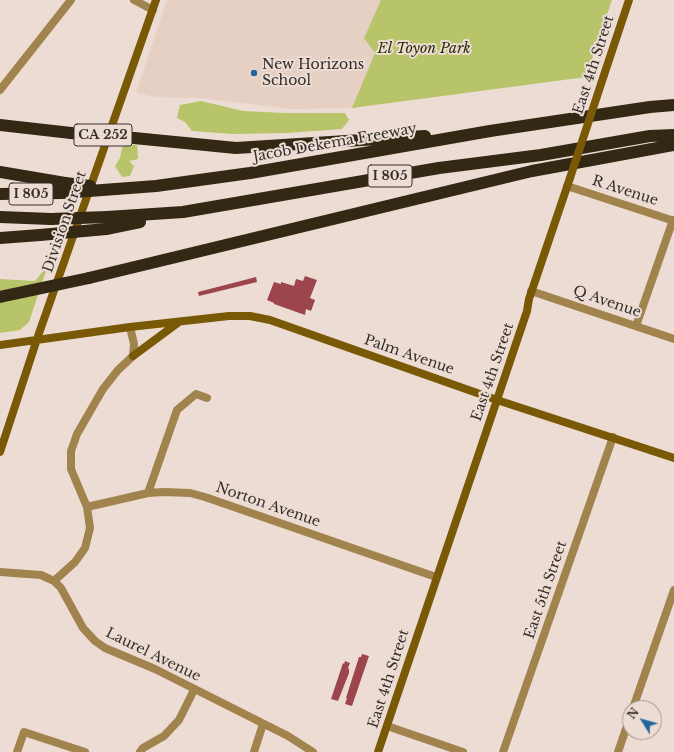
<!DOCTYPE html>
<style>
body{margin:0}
#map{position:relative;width:674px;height:752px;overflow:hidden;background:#ecdcd3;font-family:"Libre Baskerville",serif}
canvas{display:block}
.north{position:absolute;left:622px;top:700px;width:40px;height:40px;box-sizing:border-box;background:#ecdcd3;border:1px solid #a39790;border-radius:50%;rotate:307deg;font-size:11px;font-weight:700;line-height:16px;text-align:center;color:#352f2c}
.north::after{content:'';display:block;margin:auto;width:14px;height:18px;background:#22669b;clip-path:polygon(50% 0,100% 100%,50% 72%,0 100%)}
</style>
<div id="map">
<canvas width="674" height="752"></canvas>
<div class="north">N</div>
</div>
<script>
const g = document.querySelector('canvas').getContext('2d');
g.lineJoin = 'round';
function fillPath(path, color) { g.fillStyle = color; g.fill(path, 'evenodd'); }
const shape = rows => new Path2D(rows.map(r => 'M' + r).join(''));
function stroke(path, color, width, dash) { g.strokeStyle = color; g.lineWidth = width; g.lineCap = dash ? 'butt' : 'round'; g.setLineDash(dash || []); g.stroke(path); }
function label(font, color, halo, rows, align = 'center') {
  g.font = font + ' "Libre Baskerville",serif'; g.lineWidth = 4; g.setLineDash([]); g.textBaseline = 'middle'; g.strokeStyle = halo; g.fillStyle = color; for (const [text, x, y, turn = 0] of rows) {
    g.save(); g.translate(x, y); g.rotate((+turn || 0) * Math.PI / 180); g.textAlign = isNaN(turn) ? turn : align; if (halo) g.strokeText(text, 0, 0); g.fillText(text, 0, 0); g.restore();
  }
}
fillPath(shape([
 [167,0,381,0,364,38,375,53,352,108,291,109,199,98,156,97,136,93]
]), '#e6cfc3');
fillPath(shape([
 [381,0,612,0,586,77,352,108,375,53,364,38],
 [201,101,243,111,285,113,345,113,349,120,342,129,287,133,233,134,192,131,185,122,177,118,180,105],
 [123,144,137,145,138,159,129,161,134,166,130,176,122,177,115,166,120,158],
 [48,265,29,322,20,330,0,333,0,279,35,281]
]), '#b8c469');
fillPath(shape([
 [305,276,317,280,310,298,315,300,311,311,306,309,305,315,274,304,274,303,267,300,274,282,281,284,281,282,294,286,296,279,303,281],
 [256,277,257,282,199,296,198,292],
 [362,654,369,656,352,706,345,704,347,698,346,698,359,657,361,657],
 [345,661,350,663,348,668,349,669,349,673,338,701,331,699,343,663,344,664]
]), '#9d454c');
stroke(shape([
 [134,0,153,10],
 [0,90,71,0],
 [567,186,674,221],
 [531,291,674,339],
 [636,326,673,220],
 [148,493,177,410,196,394,207,398],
 [87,507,148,493,164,492,190,493,205,497,436,577],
 [0,572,41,575,54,581,61,588,83,628,95,641,105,648,155,669,288,736,313,752],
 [54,581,75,562,85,548,90,528,87,507,71,469,71,451,77,434,103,389,118,370,133,356,134,344,130,327],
 [633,708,674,590],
 [387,726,463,752],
 [17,752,24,732,85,752],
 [140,752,143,748,164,736,179,720,194,690],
 [254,752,263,724],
 [503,752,613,437],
 [618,752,630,717]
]), '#a0834d', 8);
stroke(shape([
 [604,75,629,0],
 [0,345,130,327,229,316,250,316,270,320,497,400,674,458],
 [133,356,179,322],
 [0,452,37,339,156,0],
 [378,752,527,311,529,299,570,178]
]), '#795806', 8);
stroke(shape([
 [0,125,71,133],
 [134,138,236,148,425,136],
 [0,172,65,183],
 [116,189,156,186,250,173,490,131,650,107,674,105],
 [0,194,62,193],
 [0,217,51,219],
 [107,217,183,212,439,168,541,155,650,136,674,135],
 [106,229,140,222],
 [0,238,40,235],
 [89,278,532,171,674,145]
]), '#322814', 12);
stroke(shape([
 [570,178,604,75]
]), '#795806', 8);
stroke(shape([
 [71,133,134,138],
 [65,183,90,186],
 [62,193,116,189],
 [51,219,107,217],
 [40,235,106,229],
 [0,297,89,278]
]), '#322814', 12);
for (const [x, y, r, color] of [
 [254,73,4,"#22669b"]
]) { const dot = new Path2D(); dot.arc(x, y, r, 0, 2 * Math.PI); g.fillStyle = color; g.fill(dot); stroke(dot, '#ecdcd3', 1.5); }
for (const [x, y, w] of [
 [103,135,58],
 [390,176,44],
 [31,194,44]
]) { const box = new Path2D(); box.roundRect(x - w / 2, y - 11, w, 22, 3); g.fillStyle = '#ecdcd3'; g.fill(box); stroke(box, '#352f2c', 1); }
label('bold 13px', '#352f2c', null, [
 ["CA 252",103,135],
 ["I 805",390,176],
 ["I 805",31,194]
]);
label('italic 14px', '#292d04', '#ecdcd3', [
 ["El Toyon Park",424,49]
]);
label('14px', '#352f2c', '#ecdcd3', [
 ["New Horizons",262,65],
 ["School",262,81]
], 'left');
label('14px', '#352f2c', '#ecdcd3', [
 ["East 4th Street",594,65,-72],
 ["Jacob Dekema Freeway",335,143,-10],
 ["R Avenue",625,191,18],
 ["Division Street",65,222,-71],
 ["Q Avenue",607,302,19],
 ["Palm Avenue",409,355,19],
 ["East 4th Street",493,372,-71],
 ["Norton Avenue",268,505,19],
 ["East 5th Street",546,590,-71],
 ["Laurel Avenue",153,655,26],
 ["East 4th Street",389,679,-72]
]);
</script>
